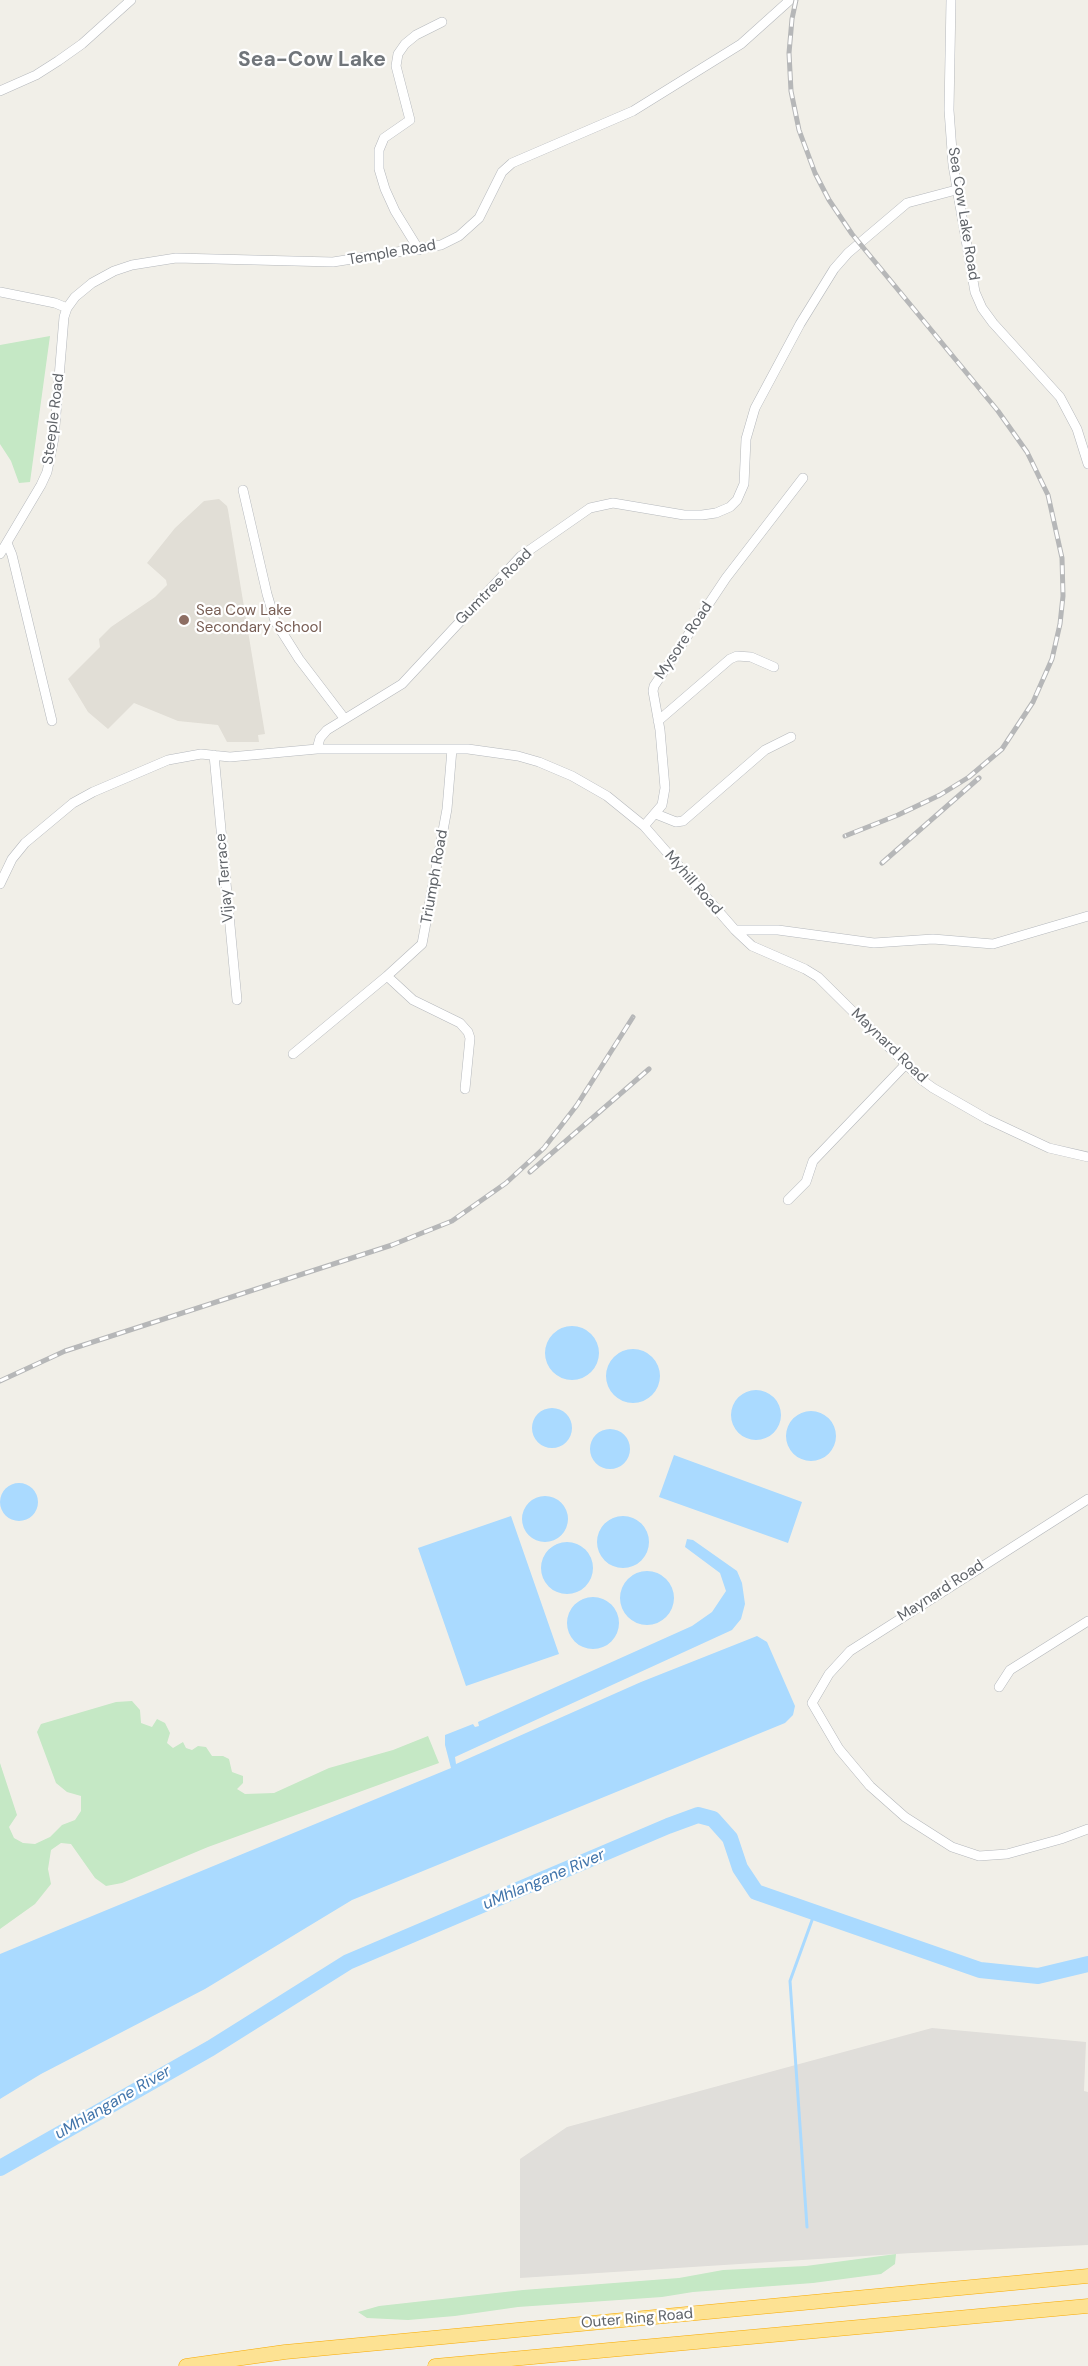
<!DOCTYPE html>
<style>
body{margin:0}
canvas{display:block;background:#f1efe8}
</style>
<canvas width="1088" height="2366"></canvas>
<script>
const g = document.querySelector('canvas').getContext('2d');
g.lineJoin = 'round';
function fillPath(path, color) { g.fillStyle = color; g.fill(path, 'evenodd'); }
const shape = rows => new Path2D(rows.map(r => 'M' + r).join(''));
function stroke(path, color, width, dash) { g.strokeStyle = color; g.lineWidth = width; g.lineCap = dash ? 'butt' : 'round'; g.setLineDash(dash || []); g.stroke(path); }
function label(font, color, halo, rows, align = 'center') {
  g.font = font + ' "DM Sans",sans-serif'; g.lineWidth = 4.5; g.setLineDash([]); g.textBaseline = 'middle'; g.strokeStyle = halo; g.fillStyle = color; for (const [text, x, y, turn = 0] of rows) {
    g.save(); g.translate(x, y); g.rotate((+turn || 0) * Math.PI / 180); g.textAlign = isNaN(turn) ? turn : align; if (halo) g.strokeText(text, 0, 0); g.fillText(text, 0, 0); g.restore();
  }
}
fillPath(shape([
 [932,2028,1086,2042,1084,2091,1088,2092,1088,2245,912,2253,520,2278,520,2159,567,2127]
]), '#e0deda');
fillPath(shape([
 [219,499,227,506,228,510,265,734,258,735,259,742,227,742,218,725,178,721,134,703,108,729,88,712,68,679,100,647,99,639,111,627,155,597,167,585,166,580,147,563,175,528,204,501]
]), '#e1ded6');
fillPath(shape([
 [50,336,30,482,19,483,11,461,0,444,0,345],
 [132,1701,140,1710,141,1723,152,1727,157,1719,165,1723,170,1733,167,1743,173,1748,183,1742,186,1748,192,1750,198,1746,206,1747,212,1756,223,1756,229,1759,232,1772,243,1776,243,1783,237,1789,245,1794,274,1793,329,1768,393,1750,428,1736,439,1763,208,1847,122,1883,106,1886,95,1878,71,1844,61,1843,51,1850,48,1869,51,1884,35,1904,0,1929,0,1763,17,1815,9,1827,14,1838,23,1843,35,1844,50,1837,62,1825,75,1820,81,1811,81,1796,67,1792,56,1783,37,1732,41,1724,116,1702],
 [896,2254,895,2264,881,2274,813,2283,693,2292,662,2297,518,2307,455,2316,408,2320,367,2318,358,2312,379,2306,523,2290,679,2278,723,2270,806,2266]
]), '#c5e8c5');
fillPath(shape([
 '545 1353a27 27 0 1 1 54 0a27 27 0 1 1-54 0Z',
 '606 1376a27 27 0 1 1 54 0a27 27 0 1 1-54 0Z',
 '731 1415a25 25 0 1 1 50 0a25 25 0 1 1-50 0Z',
 '532 1428a20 20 0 1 1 40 0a20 20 0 1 1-40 0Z',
 '786 1436a25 25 0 1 1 50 0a25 25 0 1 1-50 0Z',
 '590 1449a20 20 0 1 1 40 0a20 20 0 1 1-40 0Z',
 [674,1455,802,1502,788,1543,659,1497],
 '0 1502a19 19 0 1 1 38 0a19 19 0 1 1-38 0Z',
 '522 1519a23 23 0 1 1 46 0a23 23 0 1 1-46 0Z',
 '597 1542a26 26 0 1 1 52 0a26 26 0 1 1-52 0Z',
 [511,1516,559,1654,466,1686,418,1548],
 [687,1539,693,1540,737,1571,742,1583,745,1604,741,1619,732,1630,455,1757,456,1764,641,1682,757,1636,767,1642,795,1706,793,1715,785,1723,352,1900,205,1989,41,2074,0,2099,0,1954,451,1768,445,1745,445,1735,473,1724,475,1727,479,1726,478,1722,692,1626,712,1612,726,1591,720,1573,685,1547],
 '541 1568a26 26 0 1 1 52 0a26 26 0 1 1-52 0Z',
 '620 1598a27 27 0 1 1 54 0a27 27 0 1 1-54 0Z',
 '567 1623a26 26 0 1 1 52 0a26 26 0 1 1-52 0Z'
]), '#aadaff');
stroke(shape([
 [807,2227,790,1981,815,1912]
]), '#aadaff', 3);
stroke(shape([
 [0,2168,211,2048,348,1962,668,1826,698,1815,713,1819,730,1838,740,1868,756,1892,980,1970,1038,1976,1088,1964]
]), '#aadaff', 16);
const minor = shape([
 [951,0,949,110,953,165,975,292,982,308,993,323,1060,397,1077,429,1088,464],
 [0,91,36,75,58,61,82,44,131,0],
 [419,250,395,211,385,189,379,169,379,150,384,138,410,120,396,66,398,54,405,44,416,35,442,22],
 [0,292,55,303,67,308],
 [243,490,267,594,275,621,299,659,344,718],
 [7,543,12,555,52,721],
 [0,554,41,485,47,472,54,438,64,317,67,308,75,297,92,283,114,271,132,265,176,258,333,262,441,245,459,236,479,218,502,172,512,163,633,111,741,44,790,0],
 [658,721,730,659,737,656,751,657,774,667],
 [317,749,320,738,327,730,402,684,521,556,590,508,613,503,684,515,702,515,716,513,730,507,737,500,744,484,746,439,755,408,800,324,834,269,848,253,907,203,956,190],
 [214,755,237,1000],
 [656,814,676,822,683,821,765,750,791,737],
 [644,826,662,805,665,788,660,730,653,691,654,686,726,578,803,478],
 [0,884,12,859,25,843,73,803,93,792,168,760,201,754,230,757,317,749,468,749,518,756,539,762,572,776,607,796,644,826,735,930,778,930,874,943,933,939,993,944,1088,916],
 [735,930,752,946,805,969,818,977,922,1080,933,1088,987,1119,1049,1148,1088,1157],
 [387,976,413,1000,460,1023,468,1032,470,1038,465,1089],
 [293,1054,387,976,422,944,447,809,452,749],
 [788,1200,806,1182,813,1161,906,1064],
 [1088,1499,850,1651,829,1674,812,1703,839,1749,870,1786,905,1817,952,1847,979,1856,1007,1854,1061,1839,1088,1829],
 [999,1687,1010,1670,1088,1621]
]);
const highway = shape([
 [186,2366,285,2352,1088,2276],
 [435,2366,1088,2306]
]);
stroke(minor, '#b5b8bc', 10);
stroke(highway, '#f9ab00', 15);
stroke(minor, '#fff', 9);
stroke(highway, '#fde293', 14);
const rail = shape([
 [796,0,792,19,789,53,791,91,799,130,815,173,829,200,852,234,998,411,1027,452,1048,495,1062,558,1063,596,1060,624,1052,659,1033,702,1002,749,969,777,940,795,898,815,845,836],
 [882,863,979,778],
 [530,1172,649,1069],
 [0,1381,65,1351,392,1245,452,1221,506,1183,544,1148,577,1105,633,1017]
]);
stroke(rail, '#b6b7b8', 5);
stroke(rail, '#fff', 3, [9]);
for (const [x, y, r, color] of [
 [184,620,6,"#8d6e63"]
]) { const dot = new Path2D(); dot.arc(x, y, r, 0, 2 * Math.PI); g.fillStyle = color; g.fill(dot); stroke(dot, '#fff', 2); }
label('15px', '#5f6368', '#fff', [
 ["Sea Cow Lake Road",963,214,81],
 ["Temple Road",392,253,-10],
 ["Steeple Road",54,419,-83],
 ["Gumtree Road",494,587,-45],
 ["Mysore Road",684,641,-56],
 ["Triumph Road",435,877,-80],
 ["Vijay Terrace",225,878,-95],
 ["Myhill Road",693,883,49],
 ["Maynard Road",889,1046,44],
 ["Maynard Road",941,1591,-33],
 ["Outer Ring Road",637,2319,-5]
]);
label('15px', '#785e54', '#fff', [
 ["Sea Cow Lake",196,611],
 ["Secondary School",196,628]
], 'left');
label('italic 16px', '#4174aa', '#fff', [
 ["uMhlangane River",544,1880,-23],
 ["uMhlangane River",113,2103,-30]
]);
label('bold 21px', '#70757a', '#fff', [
 ["Sea-Cow Lake",312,60]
]);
</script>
